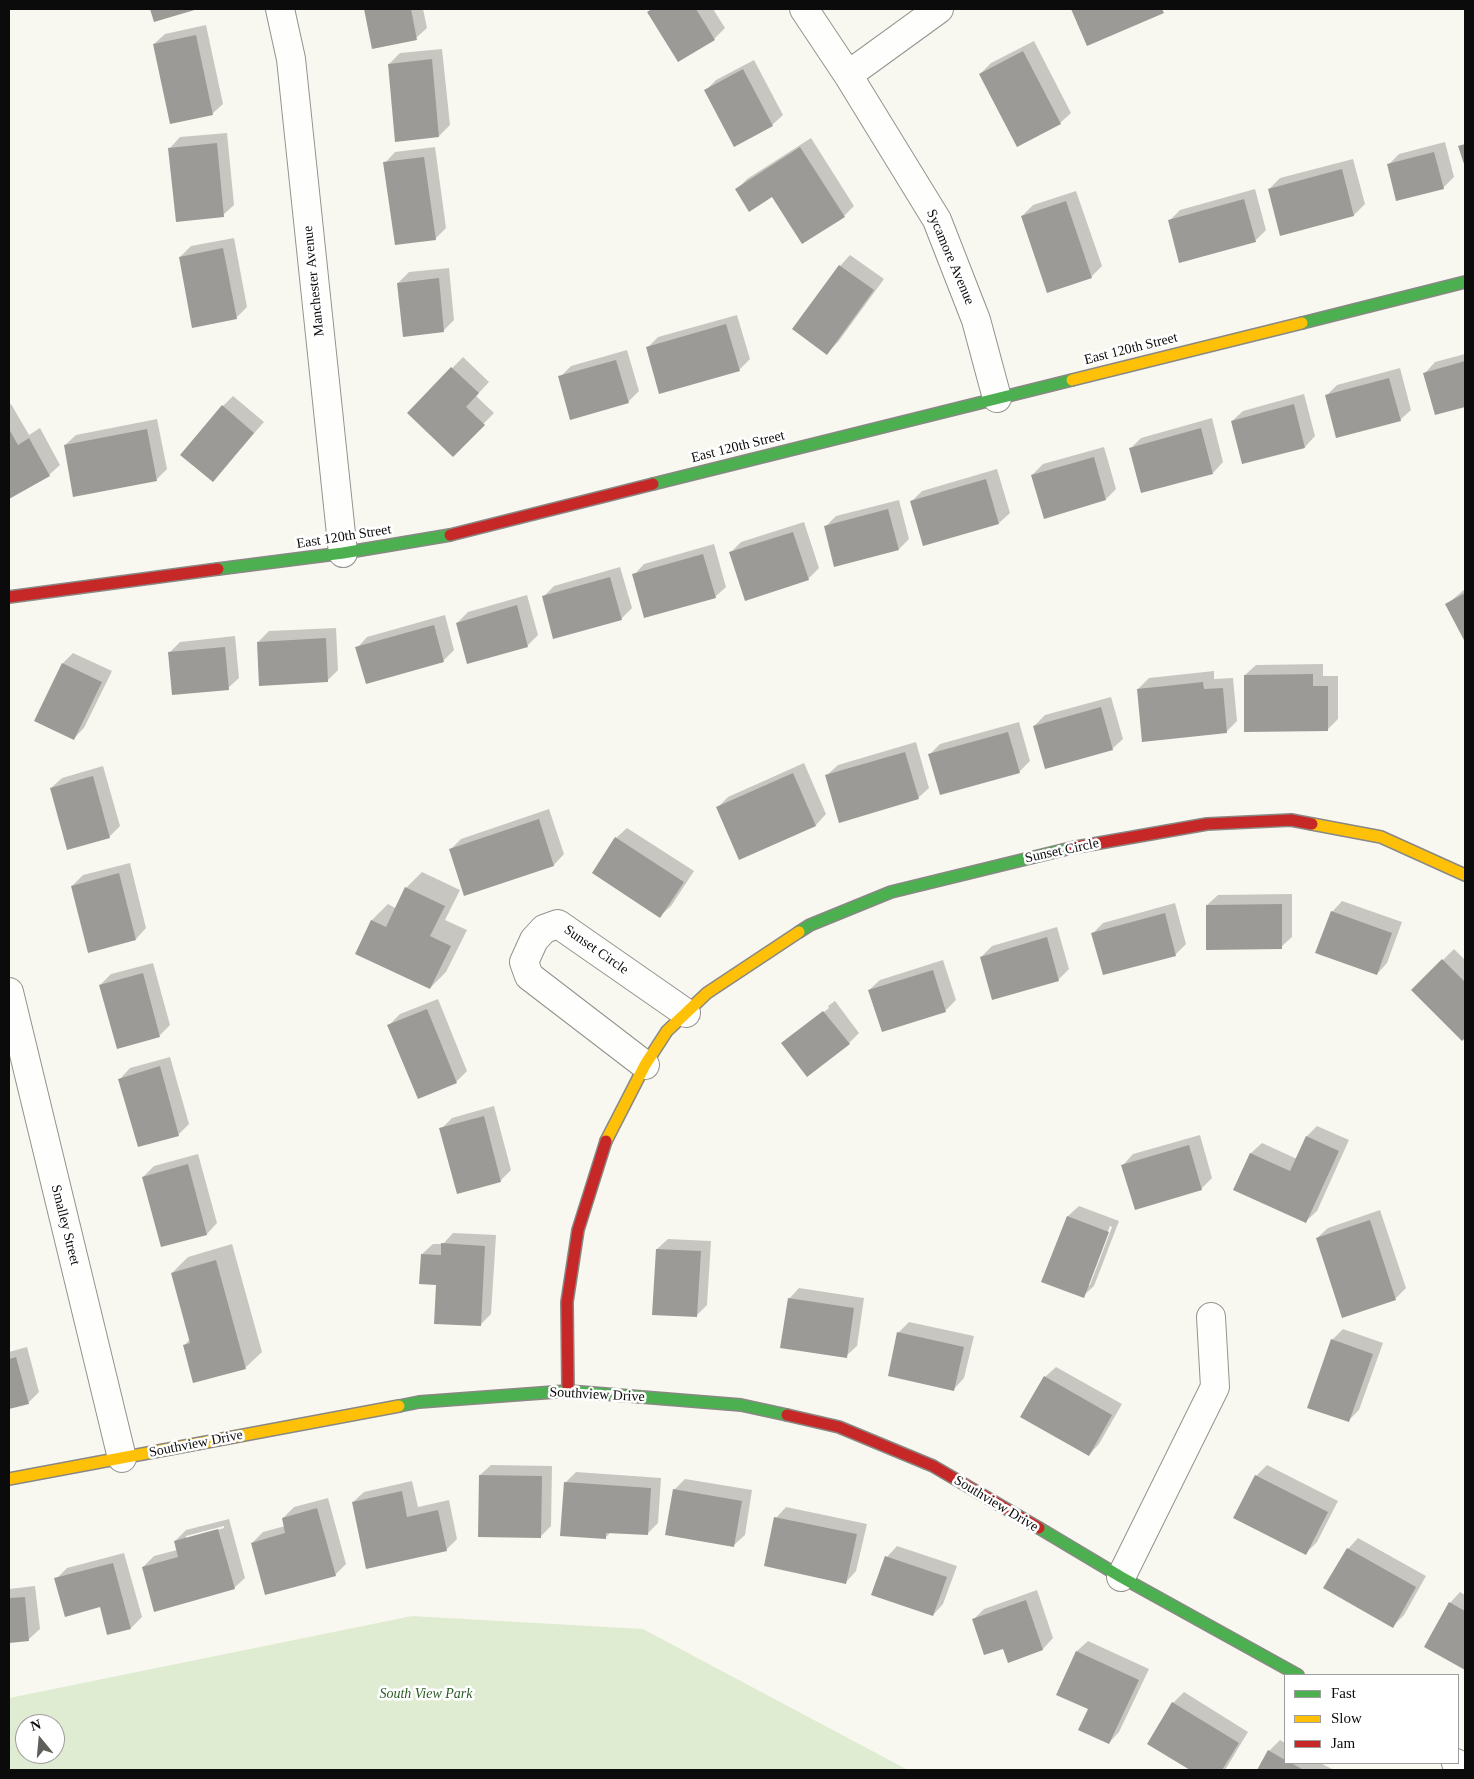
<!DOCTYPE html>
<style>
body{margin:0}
#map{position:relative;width:1474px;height:1779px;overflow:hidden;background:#f9f8f0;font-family:Georgia,serif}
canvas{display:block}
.frame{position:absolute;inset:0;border:10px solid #0b0b0b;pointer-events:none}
.legend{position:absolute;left:1284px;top:1674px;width:175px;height:90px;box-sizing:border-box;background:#fff;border:1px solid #9d9d9d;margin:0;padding:6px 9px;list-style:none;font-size:15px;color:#0b0b0b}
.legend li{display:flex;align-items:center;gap:10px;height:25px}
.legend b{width:25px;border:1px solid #9d9d9d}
.north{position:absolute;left:15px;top:1714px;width:50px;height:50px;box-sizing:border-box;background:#fff;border:1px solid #9d9d9d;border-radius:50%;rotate:343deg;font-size:14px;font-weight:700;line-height:20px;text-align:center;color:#0b0b0b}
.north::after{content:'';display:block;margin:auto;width:18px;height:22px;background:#5e5e5b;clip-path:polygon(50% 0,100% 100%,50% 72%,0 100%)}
</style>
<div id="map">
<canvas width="1474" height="1779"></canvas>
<div class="frame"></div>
<ul class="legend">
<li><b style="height:6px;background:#4caf50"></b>Fast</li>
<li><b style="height:6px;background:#ffc107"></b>Slow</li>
<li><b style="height:6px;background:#c62828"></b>Jam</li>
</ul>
<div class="north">N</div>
</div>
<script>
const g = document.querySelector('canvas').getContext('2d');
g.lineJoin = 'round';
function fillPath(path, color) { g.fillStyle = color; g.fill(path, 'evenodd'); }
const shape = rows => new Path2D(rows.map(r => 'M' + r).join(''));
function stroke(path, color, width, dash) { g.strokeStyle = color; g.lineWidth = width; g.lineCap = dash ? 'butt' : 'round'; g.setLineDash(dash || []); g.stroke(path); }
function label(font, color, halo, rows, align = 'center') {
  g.font = font + ' Georgia,serif'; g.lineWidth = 5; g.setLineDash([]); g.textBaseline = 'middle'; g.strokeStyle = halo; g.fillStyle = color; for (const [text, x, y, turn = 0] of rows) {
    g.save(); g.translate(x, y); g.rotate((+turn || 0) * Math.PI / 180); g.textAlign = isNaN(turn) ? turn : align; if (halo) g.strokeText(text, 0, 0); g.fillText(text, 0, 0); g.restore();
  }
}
fillPath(shape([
 [412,1616,643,1629,908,1770,9,1770,9,1698],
 [25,1724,55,1724,55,1754,25,1754]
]), '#e0ecd2');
fillPath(shape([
 [366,9,423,9,427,28,416,38,373,47],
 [651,9,713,9,725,28,714,39,648,12],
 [1072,9,1166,9,1087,44],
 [206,25,223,104,212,114,154,44,165,34],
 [1034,41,1071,113,1060,123,980,74,991,63],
 [442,49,450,125,439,136,389,64,400,53],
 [754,60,783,115,772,125,705,91,716,80],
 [227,133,234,205,223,215,170,148,180,137],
 [811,138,854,206,844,216,772,195,737,189,747,179],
 [1445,142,1454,177,1443,188,1388,165,1399,154],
 [435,147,446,228,435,239,385,163,395,152],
 [1353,159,1365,204,1354,215,1281,234,1269,189,1280,178],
 [1255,189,1266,230,1255,241,1169,221,1180,210],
 [1076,191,1102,266,1091,277,1022,216,1033,205],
 [234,238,247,307,236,318,180,257,191,246],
 [850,255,884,279,838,342,827,353,840,266],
 [449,268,454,320,443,331,398,283,409,272],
 [737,315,750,359,739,370,647,348,658,337],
 [627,350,639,391,628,402,560,377,571,366],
 [1465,354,1465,405,1436,413,1425,373,1435,362],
 [463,357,489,382,476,396,494,413,453,455,409,413],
 [1400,368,1411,410,1400,420,1326,396,1337,385],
 [1304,394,1315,436,1305,447,1243,463,1232,421,1243,411],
 [233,396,264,422,213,480,223,406],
 [11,404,29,435,40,428,60,465,49,475,9,497,9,405],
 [1212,418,1223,462,1213,473,1130,449,1141,438],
 [157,419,167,469,156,480,65,445,76,435],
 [1104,447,1116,489,1106,499,1032,475,1043,464],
 [997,469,1010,513,999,523,924,545,911,502,922,491],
 [899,500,909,539,899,549,825,527,836,516],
 [804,522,819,568,808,579,730,553,741,542],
 [714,544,726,587,715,597,634,575,644,564],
 [620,567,632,608,621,619,543,597,554,586],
 [1465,589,1465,639,1446,605],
 [527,595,538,635,527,646,457,623,468,612],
 [445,615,454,650,444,660,357,648,367,637],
 [336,628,338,670,327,681,258,642,269,631],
 [235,636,239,678,228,688,169,653,180,642],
 [73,653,112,671,84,728,74,738,63,663],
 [1323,664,1323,676,1338,676,1338,719,1327,730,1245,675,1256,665],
 [1214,671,1214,679,1233,678,1237,721,1226,732,1138,689,1149,678],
 [1111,697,1123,739,1112,749,1034,726,1045,715],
 [1019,722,1030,761,1019,772,930,754,940,744],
 [916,742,929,788,918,798,827,775,838,765],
 [804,763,826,814,816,825,740,858,717,808,728,797],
 [103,766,120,826,109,837,51,788,62,778],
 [549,809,564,854,554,865,465,894,450,850,461,839],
 [627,828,694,871,671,906,660,916,616,838],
 [130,863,146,928,136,939,72,886,83,875],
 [422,872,460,890,445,920,467,930,446,972,430,988,357,953,372,920,388,904,397,909,406,888],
 [1292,894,1292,937,1281,947,1207,905,1218,895],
 [1342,901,1402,922,1387,963,1377,974,1332,912],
 [1175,903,1186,944,1175,955,1093,933,1103,923],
 [1057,927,1069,969,1058,980,981,957,992,946],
 [1454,949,1465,960,1465,1036,1462,1039,1413,990],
 [943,960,956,1000,945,1011,869,990,880,980],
 [153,963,170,1025,160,1035,118,1047,100,985,111,974],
 [438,999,467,1071,457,1081,418,1097,389,1025,400,1014],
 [835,1001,859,1033,849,1043,783,1044,793,1034,793,1036,829,1008,828,1006],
 [170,1057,189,1124,179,1134,139,1145,120,1079,130,1068],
 [494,1106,511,1170,500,1181,441,1129,452,1118],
 [1317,1126,1349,1140,1317,1211,1306,1221,1235,1189,1251,1153,1262,1143,1297,1159,1307,1136],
 [1200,1135,1212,1178,1201,1189,1123,1165,1133,1154],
 [198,1154,217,1223,207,1234,162,1245,143,1177,154,1166],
 [1079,1206,1119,1221,1094,1286,1083,1296,1043,1281,1068,1216],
 [1110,1226,1112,1227,1090,1285,1087,1285],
 [1380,1210,1406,1288,1395,1299,1317,1238,1328,1228],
 [453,1233,496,1235,491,1314,481,1324,437,1284,422,1254,433,1244,443,1244],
 [668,1239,711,1241,707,1305,696,1316,657,1249],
 [232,1244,262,1352,245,1368,184,1346,190,1339,172,1273,188,1257],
 [799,1288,864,1298,857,1346,846,1356,789,1299],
 [909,1322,974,1336,964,1378,954,1389,898,1333],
 [1343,1329,1383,1343,1359,1410,1348,1421,1332,1340],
 [27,1347,39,1392,28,1403,9,1408,9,1352],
 [1056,1367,1122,1404,1099,1444,1089,1455,1045,1377],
 [491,1465,552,1466,551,1526,540,1537,480,1475],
 [1267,1465,1338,1501,1317,1542,1306,1553,1256,1476],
 [576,1472,661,1478,658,1523,647,1534,611,1532,605,1538,565,1483],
 [685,1479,752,1490,745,1535,734,1545,674,1490],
 [412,1481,418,1507,449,1500,457,1539,446,1550,353,1502,364,1492],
 [328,1498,346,1564,335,1575,252,1543,263,1532,285,1526,283,1518,294,1507],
 [786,1507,867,1524,856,1571,846,1582,776,1518],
 [229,1519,245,1578,234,1588,143,1567,154,1556,177,1550,175,1541,186,1530],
 [224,1526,224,1528,186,1539,186,1536],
 [1358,1538,1426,1576,1404,1615,1393,1626,1348,1549],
 [897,1546,957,1566,943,1604,933,1615,887,1557],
 [124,1553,142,1617,131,1628,108,1634,101,1606,56,1579,67,1568],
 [35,1586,40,1629,29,1639,9,1641,9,1589],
 [1037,1590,1053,1638,1043,1649,1009,1661,1004,1647,974,1619,984,1609],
 [1460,1592,1465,1595,1465,1668,1425,1646,1450,1603],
 [1088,1641,1149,1669,1119,1732,1109,1743,1090,1709,1057,1694,1077,1651],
 [1184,1692,1248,1732,1225,1770,1193,1770,1148,1743,1173,1703],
 [1280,1740,1285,1743,1285,1763,1320,1763,1334,1770,1259,1770,1269,1751]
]), '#0003');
fillPath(shape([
 [150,9,198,9,154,22],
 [364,9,411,9,417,40,372,49],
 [652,9,696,9,715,40,678,62,647,12],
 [1071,9,1162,9,1164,13,1087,46],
 [196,35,213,115,170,124,153,44],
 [1023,51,1061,124,1017,147,979,74],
 [432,59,439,137,395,142,388,64],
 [743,69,773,126,734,147,704,90],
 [217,143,224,217,176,222,168,148],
 [1465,144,1465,167,1458,146],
 [800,147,845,217,802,244,772,197,749,212,735,189],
 [1434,152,1444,189,1396,201,1387,164],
 [424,157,436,240,395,245,383,162],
 [1342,169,1354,216,1280,236,1268,189],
 [1244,199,1256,242,1179,263,1168,220],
 [1066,201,1092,278,1047,293,1021,216],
 [223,248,237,319,192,328,179,257],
 [839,265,874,290,827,355,792,329],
 [439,278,444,332,403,337,397,283],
 [726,324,740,371,659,394,646,347],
 [616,360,629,403,570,420,558,376],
 [1465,361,1465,407,1435,415,1423,373],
 [451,367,479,393,466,407,485,425,453,457,407,413],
 [1389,378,1401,421,1336,438,1325,395],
 [1294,404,1305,448,1242,464,1231,421],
 [222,405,254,433,213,482,180,455],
 [1201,428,1213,474,1141,493,1129,448],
 [9,429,18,445,29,438,50,476,9,499],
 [147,429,157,481,73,497,64,445],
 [1094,457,1106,500,1044,519,1031,475],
 [986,479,999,524,923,546,910,501],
 [888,509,899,550,834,567,824,526],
 [793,532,809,580,745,601,729,552],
 [703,554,716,598,644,618,632,574],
 [610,577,622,620,553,639,542,596],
 [1465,593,1465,642,1445,604],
 [517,605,528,647,467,664,456,623],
 [434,625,444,662,366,684,355,647],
 [326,638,328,682,259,686,257,642],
 [225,647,229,690,172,695,168,652],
 [62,663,102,682,74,740,34,721],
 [1313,674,1313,686,1328,686,1328,731,1244,732,1244,675],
 [1203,682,1204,689,1223,688,1227,733,1142,742,1137,689],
 [1101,707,1113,750,1045,769,1033,726],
 [1008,732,1020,773,940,795,928,754],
 [905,752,919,799,839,823,825,775],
 [793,773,816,826,739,860,716,807],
 [93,776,110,838,67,850,50,788],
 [539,819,554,866,464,896,449,849],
 [615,837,684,882,660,918,592,873],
 [119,873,136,940,88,953,71,886],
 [405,887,445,906,430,936,451,946,430,989,355,954,371,920,386,927],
 [1282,904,1282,949,1206,950,1206,905],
 [1331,911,1392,933,1377,975,1315,953],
 [1165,913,1176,956,1103,975,1091,933],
 [1047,937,1059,981,992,1000,980,957],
 [1442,959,1465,982,1465,1038,1462,1041,1411,990],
 [933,970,946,1012,882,1032,868,990],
 [143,973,160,1037,117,1049,99,985],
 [427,1009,457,1083,418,1099,387,1025],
 [823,1011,850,1044,807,1077,781,1043],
 [160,1066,179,1136,138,1147,118,1079],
 [484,1116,501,1182,457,1194,439,1128],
 [1306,1136,1339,1151,1306,1223,1233,1190,1250,1153,1290,1171],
 [1189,1145,1202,1190,1135,1210,1121,1165],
 [188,1164,207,1235,161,1247,142,1177],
 [1067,1216,1109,1232,1084,1298,1041,1282],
 [1370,1220,1396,1300,1342,1318,1316,1238],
 [441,1243,485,1246,481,1326,434,1324,436,1285,419,1284,421,1254,441,1255],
 [656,1249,701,1251,697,1317,652,1315],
 [216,1260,246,1369,193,1383,183,1345,190,1343,171,1273],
 [788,1298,854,1308,847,1358,780,1348],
 [897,1332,964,1347,954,1391,888,1376],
 [1331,1339,1373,1354,1349,1422,1307,1408],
 [16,1357,29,1404,9,1409,9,1359],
 [1044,1376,1112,1415,1089,1456,1020,1417],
 [479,1475,542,1476,541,1538,478,1537],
 [1255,1475,1328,1512,1306,1555,1233,1518],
 [564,1482,651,1488,648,1535,606,1533,606,1539,560,1536],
 [673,1489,742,1501,734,1547,665,1535],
 [402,1491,407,1517,438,1510,447,1551,366,1569,352,1502],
 [317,1508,336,1576,265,1595,251,1543,285,1533,282,1518],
 [774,1517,857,1534,846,1584,764,1566],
 [218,1529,235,1589,154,1612,142,1567,178,1557,174,1541],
 [1347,1548,1416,1587,1393,1628,1323,1588],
 [885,1556,947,1577,933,1616,871,1595],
 [113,1563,131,1629,107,1635,100,1607,65,1617,54,1578],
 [25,1597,29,1641,9,1643,9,1598],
 [1026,1600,1043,1650,1008,1663,1003,1649,984,1655,972,1619],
 [1449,1602,1465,1611,1465,1670,1424,1647],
 [1076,1651,1139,1680,1109,1744,1078,1730,1088,1709,1056,1695],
 [1172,1702,1239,1743,1222,1770,1190,1770,1147,1744],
 [1268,1750,1285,1760,1285,1763,1291,1763,1304,1770,1257,1770]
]), '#9c9a96');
const street = shape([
 [280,9,291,59,343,553],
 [804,9,848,75,937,220,976,320,997,398],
 [848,75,939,9],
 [9,992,122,1458],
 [645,1065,529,976,524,962,534,940,544,929,558,924,686,1013],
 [1121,1577,1215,1387,1211,1317],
 [1456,1763,1465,1768]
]);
const fast = shape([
 [1302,323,1465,282],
 [653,484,1072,380],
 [218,569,343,553,450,535],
 [799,932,810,925,891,892,1071,848],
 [399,1406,419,1402,568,1391,741,1405,787,1415],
 [1039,1528,1121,1577,1298,1675]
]);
const slow = shape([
 [1072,380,1302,323],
 [1312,824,1381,837,1465,875],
 [606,1141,645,1065,667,1031,707,993,799,932],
 [9,1479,399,1406]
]);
const jam = shape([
 [450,535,653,484],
 [9,597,218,569],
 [1071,848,1207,824,1291,820,1312,824],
 [568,1391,567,1302,578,1230,606,1141],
 [787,1415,839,1427,933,1466,1039,1528]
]);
stroke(street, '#92928e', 30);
stroke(fast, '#898885', 14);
stroke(slow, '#898885', 14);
stroke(jam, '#898885', 14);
stroke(street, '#fefefd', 28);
stroke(fast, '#4caf50', 11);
stroke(slow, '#ffc107', 11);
stroke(jam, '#c62828', 11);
label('14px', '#0b0b0b', '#fff', [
 ["Sycamore Avenue",950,257,67],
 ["Manchester Avenue",314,281,-96],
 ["East 120th Street",1131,349,-14],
 ["East 120th Street",738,447,-14],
 ["East 120th Street",344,537,-9],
 ["Sunset Circle",1062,851,-12],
 ["Sunset Circle",596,950,35],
 ["Smalley Street",65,1225,76],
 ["Southview Drive",597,1395,3],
 ["Southview Drive",196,1444,-11],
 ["Southview Drive",996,1504,31]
]);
label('italic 14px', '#2b5b24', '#fff', [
 ["South View Park",426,1694]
]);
</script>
